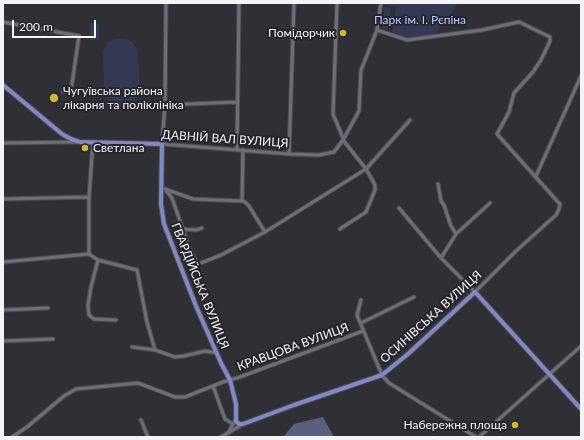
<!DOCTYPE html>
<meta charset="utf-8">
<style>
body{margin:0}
#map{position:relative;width:584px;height:440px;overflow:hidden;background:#2f3036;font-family:Lato,sans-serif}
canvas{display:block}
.frame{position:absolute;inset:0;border:4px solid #f3f4f8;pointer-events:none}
.scale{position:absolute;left:12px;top:20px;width:84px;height:18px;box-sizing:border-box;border:2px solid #f3f4f8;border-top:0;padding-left:5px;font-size:12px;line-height:14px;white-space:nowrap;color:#f3f4f8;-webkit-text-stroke:3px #25262c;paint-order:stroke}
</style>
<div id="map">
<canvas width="584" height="440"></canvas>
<div class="frame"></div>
<div class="scale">200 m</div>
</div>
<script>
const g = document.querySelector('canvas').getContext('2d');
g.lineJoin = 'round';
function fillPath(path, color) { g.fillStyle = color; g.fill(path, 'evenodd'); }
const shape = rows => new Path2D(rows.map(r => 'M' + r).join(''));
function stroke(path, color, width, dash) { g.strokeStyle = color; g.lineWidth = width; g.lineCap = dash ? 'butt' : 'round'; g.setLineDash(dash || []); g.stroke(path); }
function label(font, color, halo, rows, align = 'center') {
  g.font = font + ' Lato,sans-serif'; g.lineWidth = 4; g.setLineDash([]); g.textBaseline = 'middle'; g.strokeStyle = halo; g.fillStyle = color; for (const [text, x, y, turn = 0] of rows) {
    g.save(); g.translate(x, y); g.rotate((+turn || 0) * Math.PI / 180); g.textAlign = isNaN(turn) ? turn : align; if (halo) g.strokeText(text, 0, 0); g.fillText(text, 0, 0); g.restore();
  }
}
fillPath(shape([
 [384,3,457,3,453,11,444,23,432,37,407,38,392,32,396,7,385,5],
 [385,7,391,8,388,29,382,28],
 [90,23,99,24,99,40,90,40],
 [119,38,126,39,132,42,136,47,138,54,140,92,138,96,133,104,124,107,115,106,111,104,105,96,104,92,103,51,109,42]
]), '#353852');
fillPath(shape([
 [323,417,334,437,283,437,294,424]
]), '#5b5f7f');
const minor = shape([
 [166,3,165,105,162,144,289,154,319,155,334,152,343,140,359,111,361,70,377,30,381,3],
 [337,3,333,114,343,138],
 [3,22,79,36,72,84,70,91,63,92],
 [377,30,407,40,482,30,519,22,550,37,550,41,541,60,533,72,514,93,509,112,497,134,558,202,560,204,559,209,556,215,516,251,475,292,441,258,399,208],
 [165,105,237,102],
 [3,143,77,142],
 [237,149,239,3],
 [289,154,294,3],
 [536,176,581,76],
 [438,184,441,201,444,205,451,226,456,234],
 [165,189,172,198,189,247,197,263,201,263,221,255,265,232,366,169,410,120],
 [165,189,193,199,242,201,245,202,249,206,265,232],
 [3,199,89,197],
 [242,201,243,150],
 [183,229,196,230,202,228],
 [340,229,366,212,375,190,375,185,366,169,343,140],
 [89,254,89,197,93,142],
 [441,258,456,234,490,203],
 [98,260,91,287,88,305,89,315,94,319,116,320],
 [3,262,89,254,98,260,137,270,147,322,155,350],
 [361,300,357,315,382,375,389,383,476,437],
 [3,310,48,308],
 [361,323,414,297],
 [3,341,53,339],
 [132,347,155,350,175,357,184,356,205,351,217,353],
 [213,386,225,419,233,424],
 [141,420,148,437],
 [228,433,236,419],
 [12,437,27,427,64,396,76,389,138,383,175,397,185,397,223,382,240,377,363,331],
 [221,437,243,424],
 [479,437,581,346]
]);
const major = shape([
 [3,85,62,134,71,139,80,142,162,144,161,204,164,224,196,306,221,363,230,380,236,404,236,421,239,424,243,424,294,405,382,375,408,354,475,292,581,409]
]);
stroke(minor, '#4c4d52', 5);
stroke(major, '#4c4d52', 6);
stroke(minor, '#6d6e76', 3);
stroke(major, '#8388c2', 4);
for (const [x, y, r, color] of [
 [343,33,4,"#cfb837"],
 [54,98,5,"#cfb837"],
 [85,148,4,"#cfb837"],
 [515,425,4,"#cfb837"]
]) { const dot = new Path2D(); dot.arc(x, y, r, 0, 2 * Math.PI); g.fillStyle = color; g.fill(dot); stroke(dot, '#25262c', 1.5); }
label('12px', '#bdc5fe', '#25262c', [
 ["Парк ім. І. Рєпіна",420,20]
]);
label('12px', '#f3f4f8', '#25262c', [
 ["Помідорчик",335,33],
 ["Чугуївська района",63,91,"left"],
 ["лікарня та поліклініка",63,105,"left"],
 ["Светлана",93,148,"left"],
 ["Набережна площа",507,425]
], 'right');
label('12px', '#f3f4f8', '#25262c', [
 ["ДАВНІЙ ВАЛ ВУЛИЦЯ",225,139,4],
 ["ГВАРДІЙСЬКА ВУЛИЦЯ",200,286,68],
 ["ОСИНІВСЬКА ВУЛИЦЯ",431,317,-42],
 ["КРАВЦОВА ВУЛИЦЯ",293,347,-20]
]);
</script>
